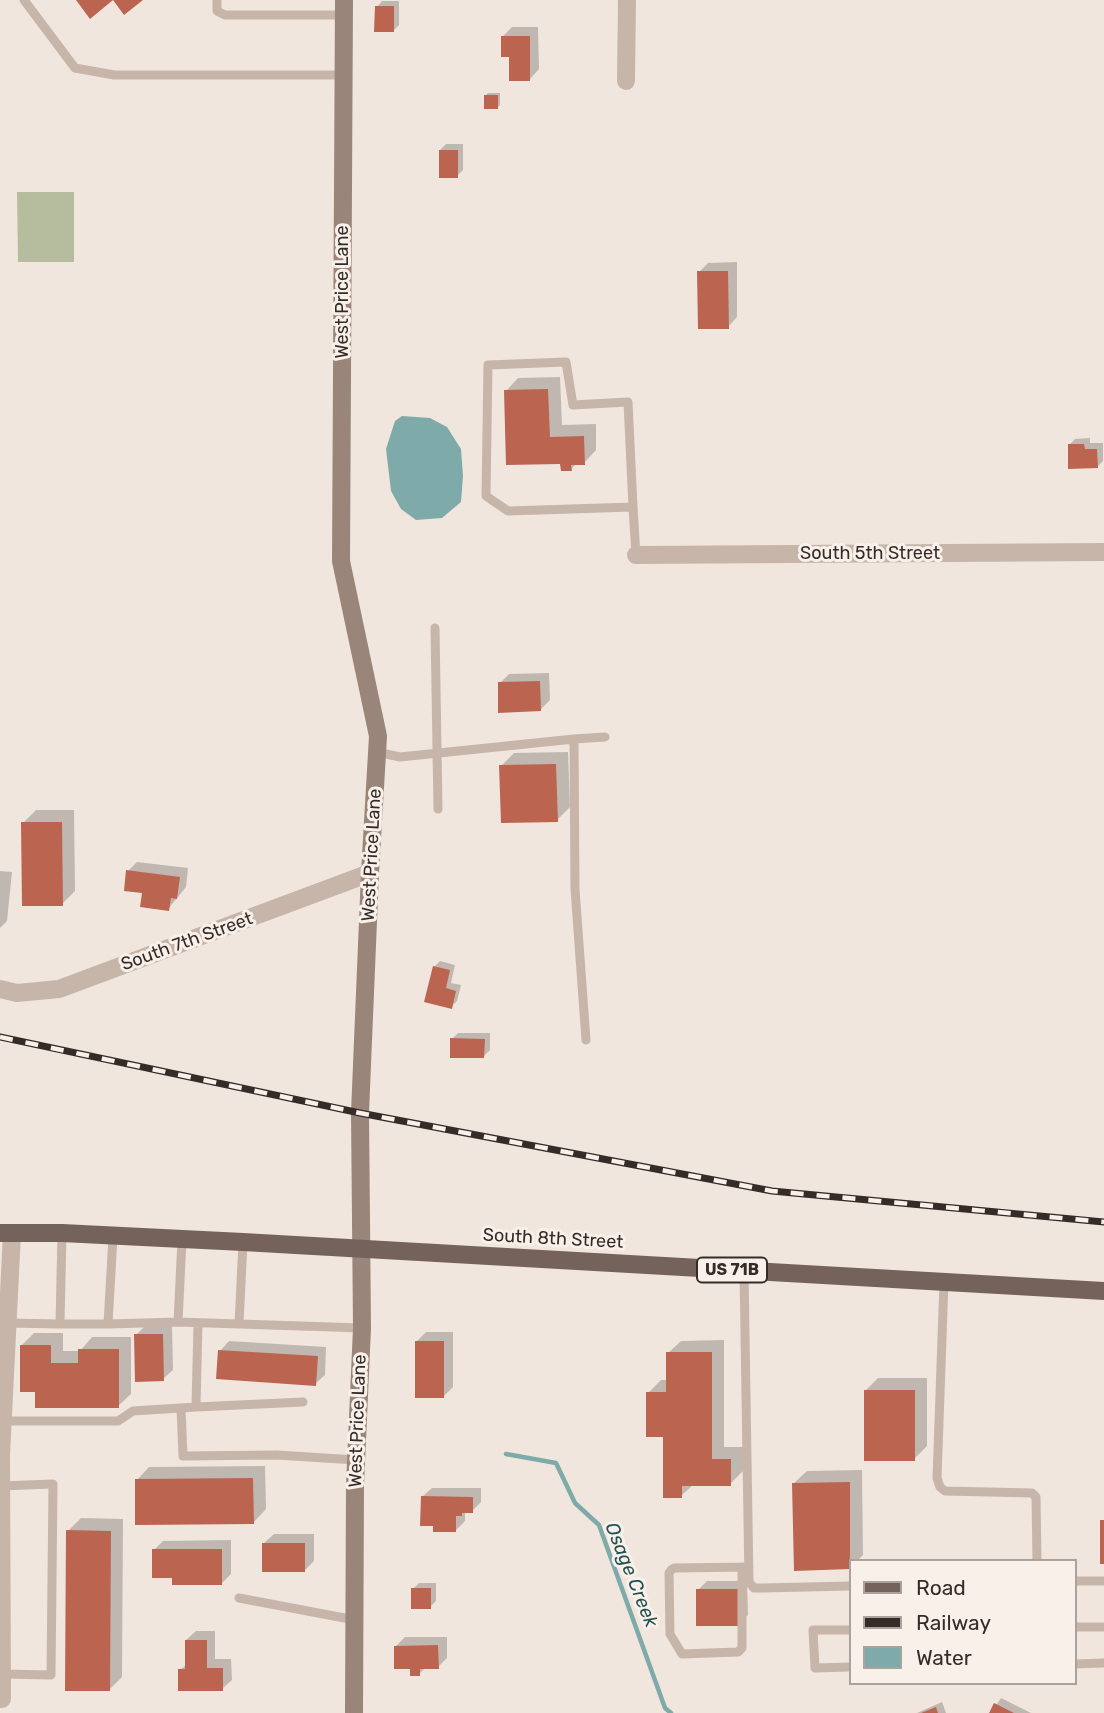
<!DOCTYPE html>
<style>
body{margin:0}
#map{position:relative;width:1104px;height:1713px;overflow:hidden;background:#f0e6dd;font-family:Rubik,sans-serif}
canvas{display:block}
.legend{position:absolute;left:849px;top:1559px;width:228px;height:126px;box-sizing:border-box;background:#f8f0e9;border:2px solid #aaa29c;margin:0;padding:9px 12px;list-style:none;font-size:21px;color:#352c29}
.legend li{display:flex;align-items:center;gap:14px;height:35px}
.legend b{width:35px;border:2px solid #aaa29c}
</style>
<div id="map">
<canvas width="1104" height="1713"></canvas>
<ul class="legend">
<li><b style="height:9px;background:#75635b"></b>Road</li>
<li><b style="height:9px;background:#352c29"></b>Railway</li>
<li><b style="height:19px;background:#7eaaaa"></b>Water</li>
</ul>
</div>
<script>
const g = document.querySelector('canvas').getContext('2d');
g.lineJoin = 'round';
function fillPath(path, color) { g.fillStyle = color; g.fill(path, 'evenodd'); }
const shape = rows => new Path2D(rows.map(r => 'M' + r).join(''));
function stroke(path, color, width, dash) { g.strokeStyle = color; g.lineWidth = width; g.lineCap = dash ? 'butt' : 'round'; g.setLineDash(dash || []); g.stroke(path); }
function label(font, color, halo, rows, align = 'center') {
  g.font = font + ' Rubik,sans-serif'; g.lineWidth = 6; g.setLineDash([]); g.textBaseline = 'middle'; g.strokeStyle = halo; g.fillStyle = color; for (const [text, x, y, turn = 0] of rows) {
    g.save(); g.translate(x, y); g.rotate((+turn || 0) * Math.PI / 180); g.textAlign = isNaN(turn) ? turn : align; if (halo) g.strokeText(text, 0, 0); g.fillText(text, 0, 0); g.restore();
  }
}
fillPath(shape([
 [17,192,74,192,74,262,18,262]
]), '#b5bd9e');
fillPath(shape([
 [402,416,430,418,447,427,461,449,463,476,461,502,442,518,416,520,401,509,391,491,386,449,395,421]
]), '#7eaaaa');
fillPath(shape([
 [382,1,399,1,399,25,393,31,377,7],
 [512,27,538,27,539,69,530,79,510,55,502,37],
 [488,93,500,93,500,105,497,108,485,96],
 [446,144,463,144,463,170,457,176,440,150],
 [737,262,737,317,728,327,699,272,708,263],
 [560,377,562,425,596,424,596,450,584,463,577,463,571,469,506,391,518,378],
 [1090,438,1090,443,1103,443,1103,461,1097,467,1069,445,1075,439],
 [549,673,550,700,540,710,500,683,509,674],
 [568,752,570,807,557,820,501,766,514,753],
 [36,810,74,810,75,891,62,904,23,823],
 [137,862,188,868,186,887,168,909,144,892,128,871],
 [0,871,12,872,7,921,0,928],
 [440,961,455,965,451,983,461,985,457,1001,451,1007,434,967],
 [458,1033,490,1033,490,1050,484,1056,452,1039],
 [172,1325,173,1370,163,1379,136,1335,145,1326],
 [426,1332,453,1332,453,1387,444,1396,416,1342],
 [34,1333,63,1333,63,1351,80,1351,92,1337,131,1337,131,1394,118,1406,37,1390,21,1346],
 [724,1340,724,1447,743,1447,743,1471,730,1484,694,1484,681,1496,665,1435,648,1393,661,1380,668,1380,668,1353,681,1341],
 [229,1341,326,1347,325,1375,315,1384,220,1351],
 [878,1378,927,1378,927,1446,914,1459,866,1390],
 [265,1466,266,1509,254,1522,137,1480,149,1467],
 [862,1470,863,1555,857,1561,850,1561,850,1568,796,1569,794,1483,807,1471],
 [432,1488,481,1488,481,1502,472,1511,465,1511,465,1521,456,1530,422,1497],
 [81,1518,123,1519,122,1677,109,1690,68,1531],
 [274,1534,314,1534,314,1561,305,1570,264,1543],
 [231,1540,231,1574,222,1583,174,1576,154,1550,163,1541],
 [707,1581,747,1581,748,1615,738,1624,698,1590],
 [419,1583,436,1583,436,1601,430,1607,413,1589],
 [196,1631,215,1631,215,1659,231,1659,232,1680,222,1689,180,1670,187,1664,186,1640],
 [405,1637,447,1637,447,1658,438,1667,426,1667,419,1674,395,1647],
 [1001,1698,1031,1713,991,1713],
 [942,1702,946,1713,917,1713]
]), '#0003');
stroke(shape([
 [506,1454,556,1463,575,1503,599,1525,665,1708,671,1713]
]), '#7eaaaa', 4.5);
fillPath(shape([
 [76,0,113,0,90,19],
 [113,0,143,0,124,15],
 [375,6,394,6,394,32,374,32],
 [501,36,530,36,530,81,509,81,509,57,501,57],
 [484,95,498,95,498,109,484,109],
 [439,150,458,150,458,178,439,178],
 [697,271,728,271,729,329,698,329],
 [548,389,550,437,584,436,585,465,571,465,572,471,561,471,560,464,506,465,504,390],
 [1068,444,1084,444,1085,449,1097,449,1098,468,1068,469],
 [540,681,541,711,498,713,498,682],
 [556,764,558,822,501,823,499,765],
 [21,822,62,822,63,906,22,906],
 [126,870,180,877,177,899,171,898,169,911,140,907,142,893,124,891],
 [433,966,450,970,446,988,456,991,452,1009,424,1002],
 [450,1038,485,1039,484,1058,450,1058],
 [134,1334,163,1334,164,1381,135,1382],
 [415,1341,444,1341,444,1398,415,1398],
 [20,1345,51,1345,51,1363,78,1363,78,1349,119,1349,119,1408,35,1408,35,1392,20,1392],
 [218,1350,318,1356,316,1386,216,1379],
 [666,1352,712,1352,712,1459,731,1459,731,1486,682,1486,682,1498,663,1498,663,1437,646,1437,646,1392,666,1392],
 [864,1390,915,1390,915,1461,864,1461],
 [253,1478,254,1524,135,1525,135,1479],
 [850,1482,850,1569,794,1571,792,1483],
 [421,1496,473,1497,473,1513,462,1513,462,1516,456,1516,456,1532,433,1532,433,1526,420,1526],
 [1100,1520,1104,1520,1104,1564,1100,1564],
 [66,1530,111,1531,110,1691,65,1691],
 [262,1543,305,1543,305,1572,262,1572],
 [152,1549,222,1549,222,1585,172,1585,172,1578,152,1578],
 [411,1588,431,1588,431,1609,411,1609],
 [696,1589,739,1589,739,1626,696,1626],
 [185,1640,207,1640,207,1668,223,1668,223,1691,178,1691,178,1669,185,1669],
 [438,1645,439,1669,420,1669,420,1676,410,1676,410,1669,394,1669,394,1646],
 [994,1703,1014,1713,989,1713],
 [936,1707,938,1713,921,1713]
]), '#bb6450');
stroke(shape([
 [24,0,75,68,114,75,345,75],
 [217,0,217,11,225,15,345,15],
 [633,507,508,511,486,496,488,365,566,362,573,405,628,402,633,507,636,555],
 [435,628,438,809],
 [574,739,605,737],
 [377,752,400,757,574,739,575,889,586,1040],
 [182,1240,178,1322,239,1324],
 [243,1242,239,1324,362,1328],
 [744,1271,749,1582,754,1588,763,1588,850,1586],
 [944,1282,937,1478,940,1487,945,1491,1032,1493,1036,1497,1037,1561],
 [7,1323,60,1324,62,1233],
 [60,1324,108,1324,113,1237],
 [108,1324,178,1322],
 [196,1407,303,1402],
 [181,1408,183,1456,277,1455,356,1460],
 [2,1421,118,1421,133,1411,196,1407,198,1323],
 [0,1486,53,1484,51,1675,0,1674],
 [742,1567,742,1648,738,1652,682,1654,670,1634,669,1573,671,1570,674,1568,749,1567],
 [1074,1581,1104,1581],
 [239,1598,355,1620],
 [1074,1627,1104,1627],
 [850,1630,813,1630,815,1668,850,1667],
 [1074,1664,1104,1663]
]), '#c7b5aa', 9);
stroke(shape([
 [626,81,627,0],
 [636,555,1104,552],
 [0,989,17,993,59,989,370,873],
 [2,1699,1,1455,12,1233]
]), '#c7b5aa', 18);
stroke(shape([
 [344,0,341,561,378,736,370,873,360,1113,362,1328,355,1485,354,1713]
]), '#9a857b', 18);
stroke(shape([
 [0,1233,62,1233,243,1242,1104,1291]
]), '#75635b', 18);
const rail = shape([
 [0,1037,360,1113,772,1191,1104,1222]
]);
stroke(rail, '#352c29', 7);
stroke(rail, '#f8f0e9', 4.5, [13]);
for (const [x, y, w] of [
 [732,1270,70]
]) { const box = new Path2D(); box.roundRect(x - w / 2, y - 12.5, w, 25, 5); g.fillStyle = '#f8f0e9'; g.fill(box); stroke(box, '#352c29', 2); }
label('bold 16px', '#352c29', null, [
 ["US 71B",732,1270]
]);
label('18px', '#352c29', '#f8f0e9', [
 ["West Price Lane",343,292,-90],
 ["South 5th Street",870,554],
 ["West Price Lane",372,855,-87],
 ["South 7th Street",187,942,-20],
 ["South 8th Street",553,1239,3],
 ["West Price Lane",358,1421,-88]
]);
label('italic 19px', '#225253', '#f8f0e9', [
 ["Osage Creek",631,1575,68]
]);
</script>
